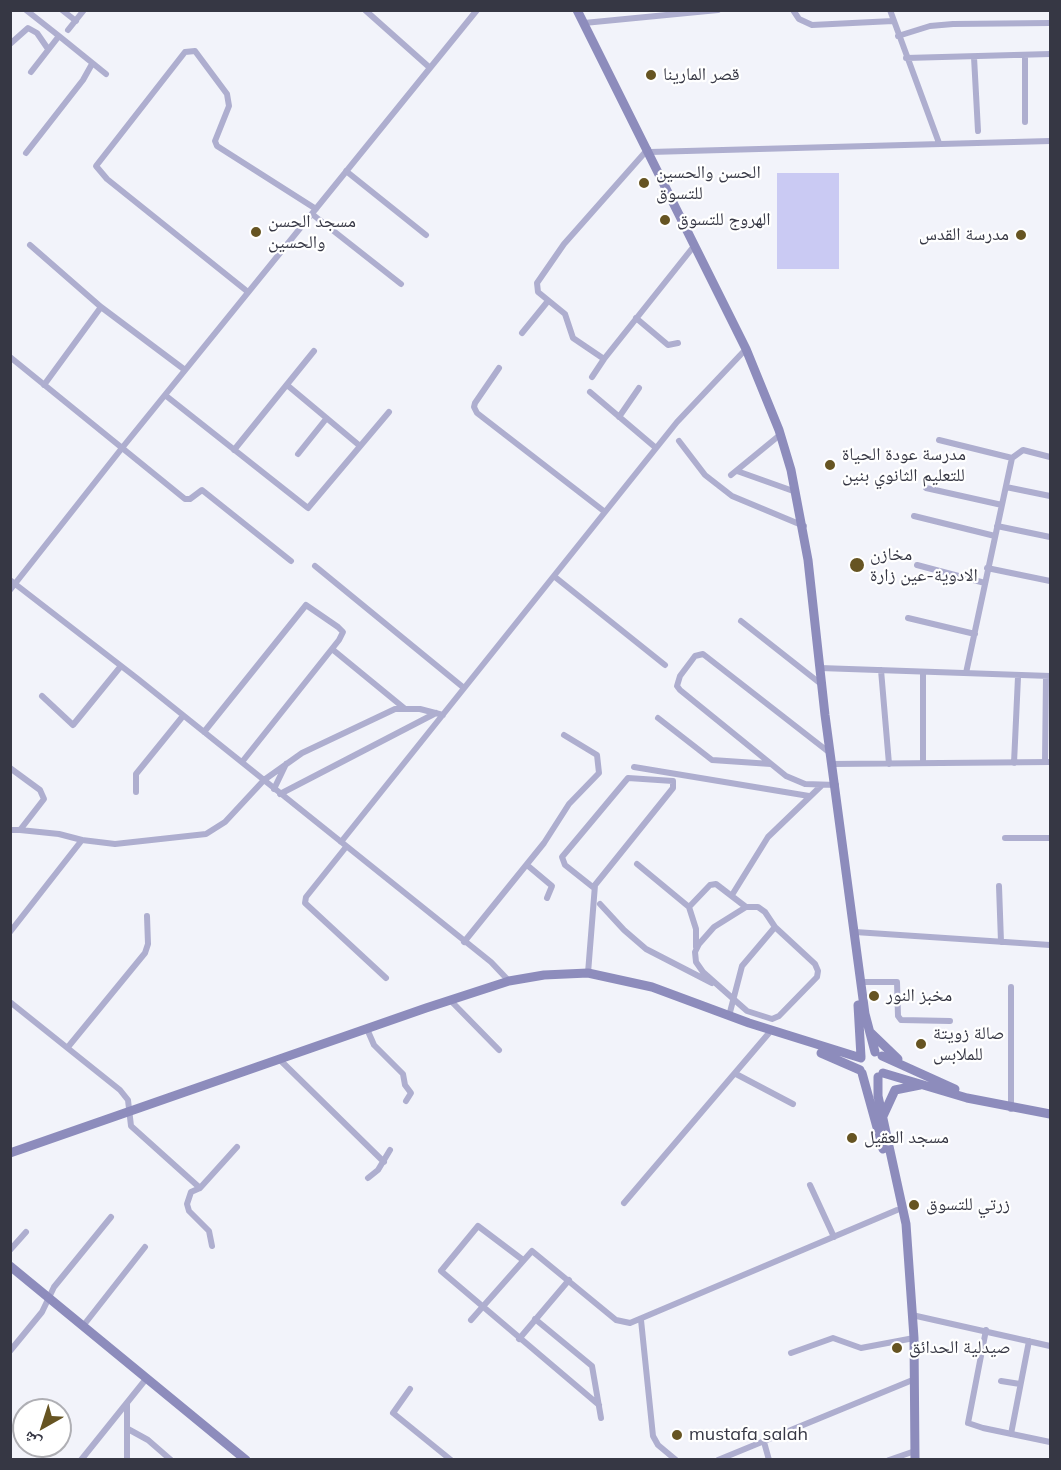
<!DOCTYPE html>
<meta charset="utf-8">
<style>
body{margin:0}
#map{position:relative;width:1061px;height:1470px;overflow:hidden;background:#f2f3fa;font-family:Mulish,"Noto Naskh Arabic",sans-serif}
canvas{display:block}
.frame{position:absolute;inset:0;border:12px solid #363744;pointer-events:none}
.north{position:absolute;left:12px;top:1398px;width:60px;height:60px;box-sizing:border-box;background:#fff;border:2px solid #afafb4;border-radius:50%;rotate:219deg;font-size:16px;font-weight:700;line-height:24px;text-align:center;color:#363744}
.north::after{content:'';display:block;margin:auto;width:21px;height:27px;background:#665422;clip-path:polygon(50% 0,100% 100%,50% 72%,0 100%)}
</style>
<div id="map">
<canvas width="1061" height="1470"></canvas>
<div class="frame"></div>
<div class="north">ش</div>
</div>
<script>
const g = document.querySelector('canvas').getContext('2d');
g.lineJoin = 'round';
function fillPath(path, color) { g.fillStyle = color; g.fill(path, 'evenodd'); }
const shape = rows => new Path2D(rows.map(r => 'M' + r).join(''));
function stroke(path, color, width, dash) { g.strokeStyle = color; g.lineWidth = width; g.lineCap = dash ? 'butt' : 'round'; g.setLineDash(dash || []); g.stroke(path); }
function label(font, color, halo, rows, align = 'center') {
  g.font = font + ' Mulish,"Noto Naskh Arabic",sans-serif'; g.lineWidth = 4.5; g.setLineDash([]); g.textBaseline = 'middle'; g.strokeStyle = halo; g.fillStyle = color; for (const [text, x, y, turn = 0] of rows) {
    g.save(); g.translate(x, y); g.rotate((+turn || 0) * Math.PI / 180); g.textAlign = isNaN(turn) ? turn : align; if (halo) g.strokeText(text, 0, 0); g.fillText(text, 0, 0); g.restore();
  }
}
fillPath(shape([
 [777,173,839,173,839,269,777,269]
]), '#cacaf3');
stroke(shape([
 [26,10,59,36,31,72],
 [62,10,76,21],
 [365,10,429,67],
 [793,10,799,19,812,25,893,21],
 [890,10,939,143],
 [584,23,718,10],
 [68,30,84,10],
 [59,36,106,74],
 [898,36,930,26,953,24,1050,23],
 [10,44,28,28,37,33,48,49],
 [1025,55,1025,122],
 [974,57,978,131],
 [906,58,1050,54],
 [650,152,1050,141],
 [26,153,83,80,92,64],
 [346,171,426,235],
 [312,214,401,284],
 [30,245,101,307,185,370],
 [248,292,107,179,96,166,185,52,195,51,227,94,229,106,215,141,217,146,316,209],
 [636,318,668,345,678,343],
 [522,333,548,301],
 [10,357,185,499,190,499,202,490,291,561],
 [604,359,573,338,565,314,538,292,537,283,564,244,648,149],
 [499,368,475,403,474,407,477,413,605,512],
 [592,377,604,359,694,246],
 [44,385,101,307],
 [287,385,360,446],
 [590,392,656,448],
 [165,395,308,508,389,412],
 [619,417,639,388],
 [939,440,1012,458,966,673],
 [679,441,705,475,732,496,804,526],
 [234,450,314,351],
 [298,454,326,419],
 [1012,458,1023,450,1050,457],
 [737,471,796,492],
 [731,475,781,434],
 [1006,487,1050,496],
 [926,488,1002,505],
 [914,516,995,536],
 [997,526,1050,537],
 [917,565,985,583],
 [315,566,464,688],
 [987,568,1050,581],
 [555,577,665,665],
 [10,580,138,679,491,962,509,981],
 [10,590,122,448,477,10],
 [908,618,975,634],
 [741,621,821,684],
 [332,649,404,708],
 [820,668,1050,676],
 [881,670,889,764],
 [42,696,73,725,121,666],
 [658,718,712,760,771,764],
 [204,732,306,605,338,627,343,632,339,640,242,762],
 [830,753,703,654,695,656,680,676,677,686,680,690,786,776,805,784,836,785],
 [1045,762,1046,677],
 [923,763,923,672],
 [1014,763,1018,677],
 [832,764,1050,762],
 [634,767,809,796],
 [10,768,40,790,44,799,20,830,10,830],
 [274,789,286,764],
 [136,792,136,774,183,716],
 [280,794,436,713],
 [1005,838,1050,838],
 [82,840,115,844,206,834,225,822,264,780,302,753,395,709,420,709,443,715],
 [341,842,677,422,746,349],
 [346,847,306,897,305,903,386,978],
 [637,864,689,907],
 [527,865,552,886,547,898],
 [999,886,1001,942],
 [732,895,768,837,821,786],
 [600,904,624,930,646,949,712,983],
 [746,907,758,907,765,912,775,927,815,964,818,971,817,977,779,1016,772,1019,747,1011,703,972,696,962,695,952,699,944,714,927,746,907],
 [10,932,82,840,59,834,20,830],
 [855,932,1050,945],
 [464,942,544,843,569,804,599,773,597,755,564,735],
 [696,947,696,929,689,907,710,885,716,884,746,907],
 [588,973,595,885,673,788,673,781,628,778,562,857,565,865,594,888],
 [861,982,897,982,898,1016,901,1020,950,1021],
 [450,1000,499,1050],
 [10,1002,120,1090,128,1100,131,1126,200,1188,191,1192,187,1204,189,1211,209,1231,212,1246],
 [729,1016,742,966,775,927],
 [367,1029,374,1045,403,1074,405,1085,411,1093,406,1101],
 [68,1047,145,953,148,944,147,916],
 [279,1059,384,1162],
 [736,1074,793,1104],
 [1011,1109,1011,987],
 [368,1178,378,1170,390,1150],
 [810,1185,834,1237],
 [200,1188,237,1147],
 [624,1203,769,1033],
 [10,1250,26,1232],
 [523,1260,478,1226,441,1271,599,1405],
 [912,1315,1050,1346],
 [535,1319,592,1366,601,1418],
 [471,1320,532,1251,616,1320,630,1323,897,1210],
 [641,1320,653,1436,658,1445,676,1460],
 [83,1326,145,1247],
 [986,1330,968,1423,983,1428,1050,1442],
 [519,1339,569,1280],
 [10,1351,42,1312,54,1287,111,1217],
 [791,1353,833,1338,861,1348,914,1338],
 [1001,1381,1020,1384],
 [410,1389,393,1413,451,1460],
 [127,1404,127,1460],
 [128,1429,148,1440,171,1460],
 [1011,1434,1029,1341],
 [764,1442,769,1460],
 [81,1460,146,1379],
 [718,1460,915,1379],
 [889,1460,915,1451]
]), '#aeaecf', 6);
stroke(shape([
 [577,10,746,349,779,430,791,470,808,560,825,715,865,1014,875,1052],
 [858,1005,861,1057],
 [871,1033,898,1059],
 [821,1053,860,1070],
 [882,1056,955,1089],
 [862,1073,883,1149],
 [883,1073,967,1098,1050,1114],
 [878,1077,878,1096,906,1224,914,1338,915,1460],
 [883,1116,895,1090,920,1085],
 [10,1153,426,1008,509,981,544,975,588,973,652,987,749,1023,861,1058],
 [10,1266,246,1460]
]), '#8d8cbc', 9);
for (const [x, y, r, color] of [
 [651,75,6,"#665422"],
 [644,183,6,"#665422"],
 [665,220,6,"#665422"],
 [256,232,6,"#665422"],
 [1021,235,6,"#665422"],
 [830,465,6,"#665422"],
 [857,565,8,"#665422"],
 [874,996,6,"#665422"],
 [921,1044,6,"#665422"],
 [852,1138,6,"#665422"],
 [914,1205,6,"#665422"],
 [897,1348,6,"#665422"],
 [677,1435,6,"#665422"]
]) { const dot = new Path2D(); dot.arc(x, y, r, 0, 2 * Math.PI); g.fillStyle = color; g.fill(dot); stroke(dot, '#fff', 2); }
label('18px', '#363744', '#fff', [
 ["قصر المارينا",663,75],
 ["الحسن والحسين",656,173],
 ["للتسوق",656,194],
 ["الهروج للتسوق",677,220],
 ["مسجد الحسن",268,222],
 ["والحسين",268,243],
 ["مدرسة القدس",1009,235,"right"],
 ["مدرسة عودة الحياة",842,455],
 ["للتعليم الثانوي بنين",842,476],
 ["مخازن",870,555],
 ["الادوية-عين زارة",870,576],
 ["مخبز النور",886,996],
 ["صالة زويتة",933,1034],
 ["للملابس",933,1055],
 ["مسجد العقيل",864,1138],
 ["زرتي للتسوق",926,1205],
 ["صيدلية الحدائق",909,1348],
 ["mustafa salah",689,1435]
], 'left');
</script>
